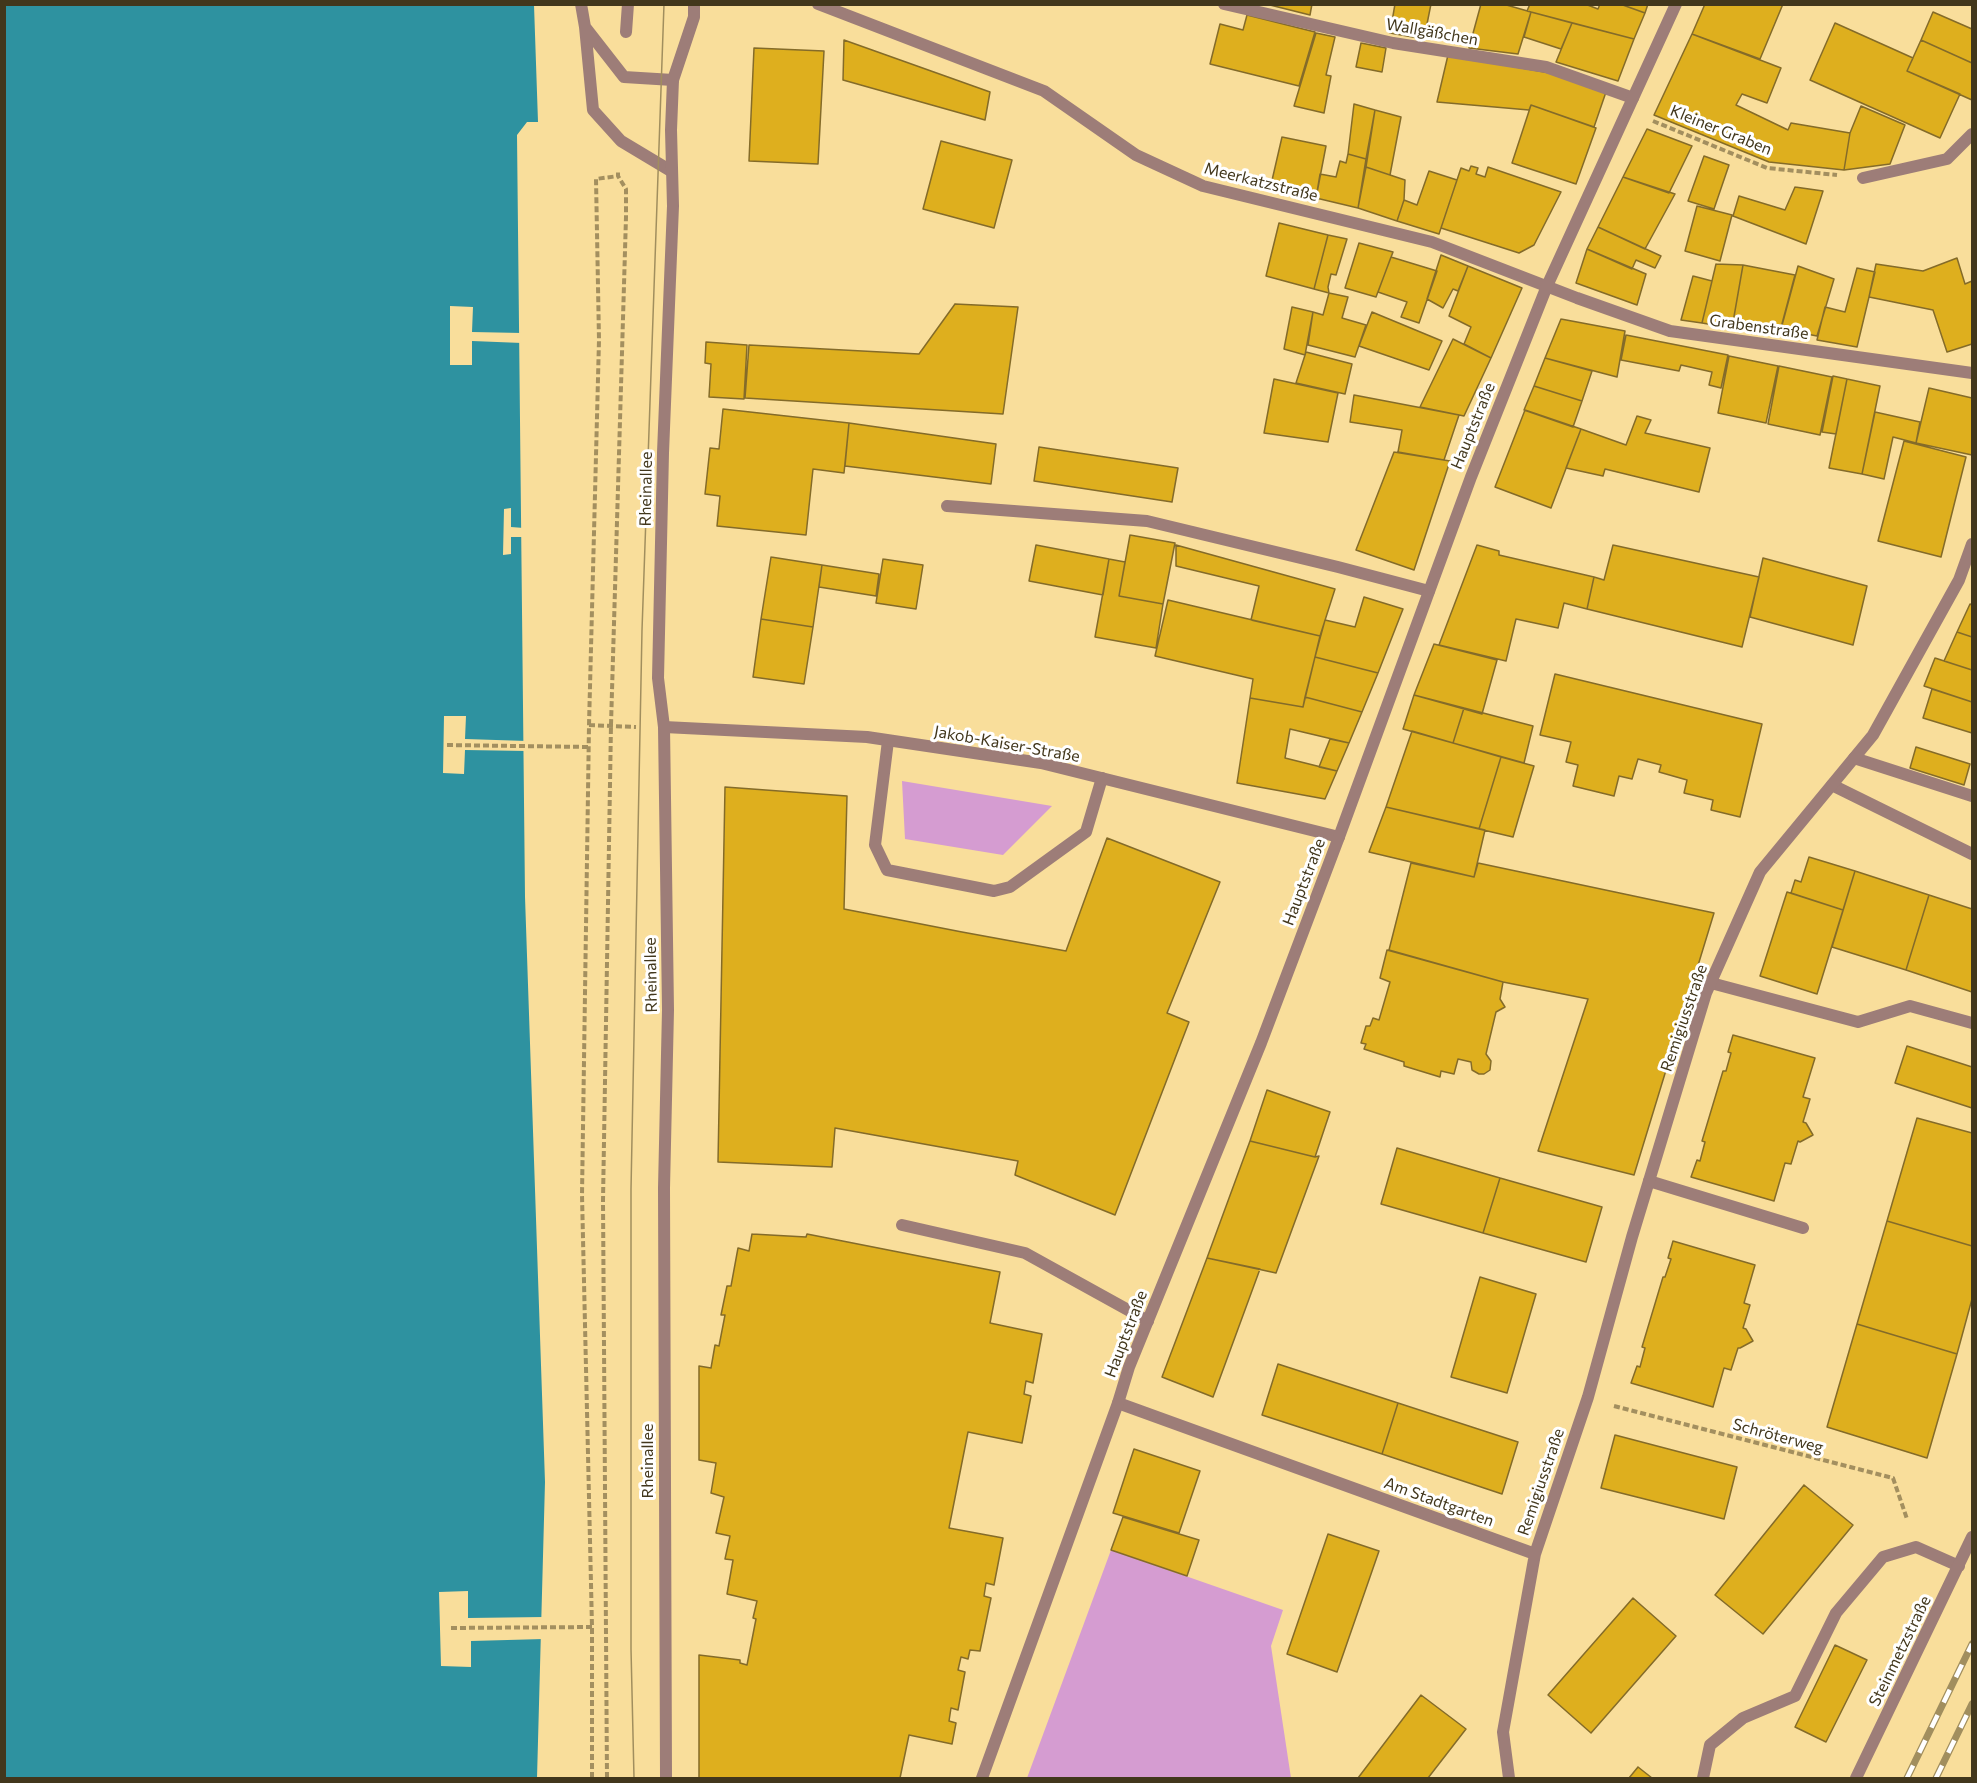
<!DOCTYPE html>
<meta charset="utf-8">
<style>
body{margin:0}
#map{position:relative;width:1977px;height:1783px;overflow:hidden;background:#f9de9b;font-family:Commissioner,sans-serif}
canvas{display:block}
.frame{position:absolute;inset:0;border:6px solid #42371c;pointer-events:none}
</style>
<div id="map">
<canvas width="1977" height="1783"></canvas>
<div class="frame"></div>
</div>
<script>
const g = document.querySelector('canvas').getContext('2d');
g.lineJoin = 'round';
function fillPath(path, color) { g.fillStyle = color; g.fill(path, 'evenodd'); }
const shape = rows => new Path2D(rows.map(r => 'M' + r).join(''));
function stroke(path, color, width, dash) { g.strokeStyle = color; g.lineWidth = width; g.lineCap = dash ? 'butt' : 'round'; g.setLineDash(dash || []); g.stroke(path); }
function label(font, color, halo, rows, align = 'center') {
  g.font = font + ' Commissioner,sans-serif'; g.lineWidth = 6; g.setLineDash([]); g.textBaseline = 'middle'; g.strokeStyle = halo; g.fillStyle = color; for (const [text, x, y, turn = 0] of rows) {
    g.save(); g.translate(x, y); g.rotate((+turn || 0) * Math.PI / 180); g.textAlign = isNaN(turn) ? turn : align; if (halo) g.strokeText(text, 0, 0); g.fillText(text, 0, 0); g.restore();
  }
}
fillPath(shape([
 [902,781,1052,806,1003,855,905,839],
 [1111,1550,1283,1610,1271,1646,1291,1778,1027,1778]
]), '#d59cd1');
fillPath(shape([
 [5,5,534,5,538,122,527,122,517,135,525,897,545,1482,537,1778,5,1778]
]), '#2e92a0');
fillPath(shape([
 [450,306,473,307,472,332,522,333,522,343,472,341,472,365,450,365],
 [511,508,511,527,524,528,524,537,511,537,511,554,503,555,504,509],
 [444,716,466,716,465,739,527,741,527,751,465,750,464,774,443,773],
 [468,1591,468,1618,544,1617,544,1639,471,1641,471,1667,441,1666,439,1592]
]), '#f9de9b');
const building = shape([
 [1266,4,1312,4,1310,15,1266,4],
 [1395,4,1431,4,1424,39,1390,33,1395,4],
 [1481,4,1503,4,1531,12,1518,54,1469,48,1481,4],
 [1530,4,1585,4,1598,9,1600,4,1620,4,1645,13,1634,39,1531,12,1527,11,1530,4],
 [1620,4,1648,4,1645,13,1620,4],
 [1705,4,1783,4,1760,59,1692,34,1705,4],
 [1531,12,1572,23,1561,49,1524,37,1531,12],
 [1933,12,1972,29,1972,63,1921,40,1933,12],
 [1247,15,1315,32,1299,86,1210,64,1220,24,1243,30,1247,15],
 [1572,23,1634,39,1618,81,1556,62,1572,23],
 [1835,23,1913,58,1907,71,1960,94,1940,138,1810,80,1835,23],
 [1316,33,1335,37,1326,75,1331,76,1324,113,1294,106,1316,33],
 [1692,34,1781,68,1767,103,1742,94,1736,105,1788,130,1791,123,1850,133,1844,170,1769,162,1654,115,1692,34],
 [844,40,990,92,985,120,843,80,844,40],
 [1921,40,1972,63,1972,100,1907,71,1921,40],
 [1361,43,1386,48,1382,72,1356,67,1361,43],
 [754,48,824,51,818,164,749,161,754,48],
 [1448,55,1550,73,1606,92,1594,127,1531,105,1529,110,1437,102,1448,55],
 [1354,104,1375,110,1366,159,1348,154,1354,104],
 [1531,105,1596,128,1576,184,1512,163,1531,105],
 [1861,106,1905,125,1890,164,1844,170,1850,133,1861,106],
 [1375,110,1401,117,1390,175,1366,167,1375,110],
 [1647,129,1692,146,1669,193,1623,177,1647,129],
 [1282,137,1326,146,1316,198,1270,189,1282,137],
 [941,141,1012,160,994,228,923,209,941,141],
 [1348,154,1366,159,1358,208,1316,198,1320,174,1336,177,1340,161,1346,163,1348,154],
 [1704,156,1729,165,1714,209,1688,201,1704,156],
 [1471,166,1478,168,1476,174,1485,177,1488,167,1561,192,1534,245,1519,253,1441,228,1461,168,1469,171,1471,166],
 [1366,167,1405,180,1404,200,1397,221,1358,208,1366,167],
 [1429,171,1457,180,1439,234,1397,221,1404,200,1417,205,1429,171],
 [1623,177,1675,194,1645,249,1598,227,1623,177],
 [1795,187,1823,191,1806,244,1733,216,1739,196,1785,210,1795,187],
 [1697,206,1732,215,1720,261,1685,251,1697,206],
 [1279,223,1328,235,1314,289,1266,276,1279,223],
 [1598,227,1661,256,1655,268,1636,260,1632,269,1587,249,1598,227],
 [1328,235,1347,239,1336,275,1331,274,1328,287,1329,293,1314,289,1328,235],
 [1359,243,1393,252,1376,297,1345,288,1359,243],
 [1587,249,1646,274,1637,305,1576,283,1587,249],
 [1441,255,1468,266,1458,291,1453,289,1443,308,1427,299,1441,255],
 [1391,257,1437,271,1419,323,1401,317,1407,302,1378,292,1391,257],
 [1957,258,1965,284,1972,281,1972,344,1947,352,1933,310,1869,297,1876,264,1923,271,1957,258],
 [1716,264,1743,265,1732,328,1702,323,1716,264],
 [1743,265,1795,275,1779,335,1732,328,1743,265],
 [1468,266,1522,288,1491,358,1464,344,1471,327,1449,316,1468,266],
 [1798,266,1834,279,1817,336,1781,329,1798,266],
 [1857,268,1875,272,1857,347,1817,340,1825,307,1845,312,1857,268],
 [1693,276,1712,281,1702,323,1681,320,1693,276],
 [1329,293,1348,297,1342,318,1366,325,1355,357,1308,345,1313,312,1323,315,1329,293],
 [955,304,1018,307,1003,414,745,398,749,345,919,354,955,304],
 [1292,307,1313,312,1305,355,1284,349,1292,307],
 [1372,312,1442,341,1429,370,1359,346,1372,312],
 [1561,319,1625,331,1617,377,1545,358,1561,319],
 [1626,335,1728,355,1721,388,1709,385,1712,372,1681,365,1679,371,1621,360,1626,335],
 [1453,339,1491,358,1464,416,1420,407,1453,339],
 [706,342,747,345,744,399,709,397,711,364,705,363,706,342],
 [1306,352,1352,364,1345,394,1296,383,1306,352],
 [1729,356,1778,366,1766,423,1718,413,1729,356],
 [1545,358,1592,371,1582,401,1534,386,1545,358],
 [1779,366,1832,377,1820,435,1768,424,1779,366],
 [1833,376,1847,379,1836,434,1822,432,1833,376],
 [1274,379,1338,393,1328,442,1264,433,1274,379],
 [1847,379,1880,386,1862,474,1829,468,1847,379],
 [1534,386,1582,401,1573,427,1524,410,1534,386],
 [1929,388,1972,398,1972,455,1916,443,1929,388],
 [1354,395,1459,415,1444,460,1398,452,1402,430,1350,422,1354,395],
 [723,409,849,423,844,473,813,469,806,535,717,526,720,496,705,494,710,448,719,449,723,409],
 [1525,410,1581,429,1551,508,1495,487,1525,410],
 [1875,412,1920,422,1916,443,1893,437,1884,479,1862,474,1875,412],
 [1637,416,1651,420,1645,433,1710,448,1699,492,1605,469,1603,476,1566,468,1581,429,1626,445,1637,416],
 [849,423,996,444,991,484,845,466,849,423],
 [1904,441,1966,457,1941,557,1878,541,1904,441],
 [1039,447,1178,468,1172,502,1034,481,1039,447],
 [1394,452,1450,461,1414,570,1356,550,1394,452],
 [1130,535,1175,543,1163,604,1119,596,1130,535],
 [1036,545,1109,559,1103,595,1029,581,1036,545],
 [1176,545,1335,589,1320,636,1251,620,1259,586,1176,566,1176,545],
 [1477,545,1499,551,1499,555,1594,577,1587,609,1564,603,1558,628,1516,619,1506,661,1439,645,1477,545],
 [1613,545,1759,577,1742,647,1587,609,1594,577,1604,580,1613,545],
 [771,557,822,565,813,627,761,619,771,557],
 [1763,558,1867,586,1853,645,1750,617,1763,558],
 [883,559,923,565,916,609,876,603,883,559],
 [1109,559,1125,562,1119,596,1163,604,1156,648,1095,637,1109,559],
 [822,565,879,574,876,596,819,587,822,565],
 [1364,597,1403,609,1378,673,1315,657,1325,620,1355,627,1364,597],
 [1168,600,1320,636,1303,707,1250,698,1253,679,1155,656,1168,600],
 [1970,604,1972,605,1972,637,1957,632,1970,604],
 [761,619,813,627,804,684,753,677,761,619],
 [1957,632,1972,637,1972,670,1944,661,1957,632],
 [1434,644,1497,660,1482,714,1414,695,1434,644],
 [1315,657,1378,673,1362,712,1305,697,1315,657],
 [1935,658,1972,670,1972,702,1924,686,1935,658],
 [1555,674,1762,724,1740,817,1711,810,1713,800,1684,793,1687,780,1659,772,1661,765,1638,759,1632,779,1619,776,1614,796,1573,786,1578,765,1566,762,1571,742,1540,735,1555,674],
 [1932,689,1972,702,1972,733,1923,718,1932,689],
 [1414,695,1464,708,1453,743,1403,729,1414,695],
 [1305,697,1362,712,1349,743,1290,729,1285,758,1337,771,1325,799,1237,783,1250,698,1303,707,1305,697],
 [1464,708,1533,726,1524,763,1453,743,1464,708],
 [1412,731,1501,757,1479,829,1386,807,1412,731],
 [1330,739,1349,743,1337,771,1319,767,1330,739],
 [1916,747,1970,764,1964,785,1910,768,1916,747],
 [1501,757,1534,766,1513,837,1479,829,1501,757],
 [725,787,847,796,844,909,962,932,1066,951,1107,838,1220,882,1167,1013,1189,1022,1115,1215,1015,1175,1018,1161,835,1128,832,1167,718,1162,725,787],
 [1386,807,1485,830,1474,877,1369,852,1386,807],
 [1809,857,1855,871,1843,910,1791,893,1795,880,1801,882,1809,857],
 [1411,863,1474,877,1478,863,1714,913,1634,1175,1538,1151,1588,999,1503,982,1389,950,1411,863],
 [1855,871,1929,895,1906,970,1832,947,1855,871],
 [1787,892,1843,910,1817,994,1760,976,1787,892],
 [1929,895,1972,909,1972,992,1906,970,1929,895],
 [1387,950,1503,982,1500,999,1505,1007,1496,1012,1486,1054,1491,1061,1490,1070,1484,1074,1479,1074,1472,1070,1471,1062,1458,1059,1454,1074,1441,1071,1440,1077,1404,1066,1404,1062,1364,1049,1366,1044,1361,1043,1366,1026,1370,1026,1373,1018,1379,1020,1390,982,1380,978,1387,950],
 [1733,1035,1815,1058,1803,1097,1810,1099,1803,1122,1806,1123,1813,1135,1800,1142,1798,1141,1791,1164,1785,1163,1774,1201,1691,1177,1697,1160,1700,1161,1705,1142,1702,1141,1723,1071,1726,1071,1731,1053,1728,1052,1733,1035],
 [1907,1046,1972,1067,1972,1108,1895,1083,1907,1046],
 [1267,1090,1330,1112,1315,1157,1250,1141,1267,1090],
 [1917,1118,1972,1133,1972,1246,1887,1221,1917,1118],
 [1250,1141,1315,1157,1319,1156,1276,1273,1207,1258,1250,1141],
 [1397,1148,1500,1178,1483,1233,1381,1204,1397,1148],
 [1500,1178,1602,1207,1586,1262,1483,1233,1500,1178],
 [1887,1221,1972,1246,1972,1299,1957,1354,1857,1324,1887,1221],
 [752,1234,806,1237,807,1234,1000,1272,990,1323,1042,1334,1033,1383,1026,1381,1024,1394,1031,1396,1022,1443,968,1432,949,1528,1003,1538,994,1585,986,1583,984,1596,991,1598,980,1651,970,1650,968,1659,961,1657,958,1670,965,1672,958,1710,951,1708,949,1721,956,1723,952,1744,909,1735,900,1778,699,1778,699,1655,740,1660,740,1663,747,1665,756,1619,753,1618,757,1601,727,1594,733,1560,725,1559,730,1536,716,1533,724,1497,711,1493,716,1463,699,1460,699,1366,711,1368,715,1345,719,1346,725,1315,721,1315,727,1286,731,1286,738,1248,749,1251,752,1234],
 [1673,1241,1755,1265,1744,1303,1750,1305,1743,1328,1746,1329,1753,1341,1740,1348,1738,1348,1731,1370,1724,1368,1713,1407,1631,1383,1637,1366,1640,1367,1645,1348,1642,1347,1663,1277,1665,1277,1671,1259,1668,1258,1673,1241],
 [1207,1258,1260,1269,1213,1397,1162,1377,1207,1258],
 [1480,1277,1536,1294,1507,1393,1451,1377,1480,1277],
 [1857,1324,1957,1354,1927,1458,1827,1427,1857,1324],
 [1278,1364,1398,1403,1382,1454,1262,1415,1278,1364],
 [1398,1403,1518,1442,1502,1494,1382,1454,1398,1403],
 [1615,1435,1737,1467,1724,1519,1601,1488,1615,1435],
 [1134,1449,1200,1471,1179,1533,1113,1513,1134,1449],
 [1804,1485,1853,1525,1763,1634,1715,1595,1804,1485],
 [1123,1517,1199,1540,1187,1576,1111,1550,1123,1517],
 [1328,1534,1379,1551,1337,1672,1287,1654,1328,1534],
 [1633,1598,1676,1636,1591,1733,1548,1695,1633,1598],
 [1835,1645,1867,1660,1826,1742,1795,1727,1835,1645],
 [1421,1695,1466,1729,1428,1778,1358,1778,1421,1695],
 [1638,1767,1652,1778,1629,1778,1638,1767]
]);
fillPath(building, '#deaf1e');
stroke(building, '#846b29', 1.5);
stroke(shape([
 [1653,121,1767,168,1837,175],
 [589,725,636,727],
 [447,745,588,747],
 [1614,1406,1893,1478,1907,1519],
 [451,1628,592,1627],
 [592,1778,592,1627,582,1195,589,725,599,340,596,179,618,176],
 [607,1778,603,1201,611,725,626,217,626,189,618,176,618,171]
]), '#a38f5f', 4, [6, 3]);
stroke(shape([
 [1224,4,1393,43,1546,67,1633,98],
 [1863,178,1947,159,1972,134],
 [947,506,1147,521,1338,567,1429,591],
 [888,741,875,845,887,870,994,891,1010,887,1086,832,1102,778],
 [1854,758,1972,796],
 [1832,785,1972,854],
 [1711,983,1858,1022,1910,1006,1972,1023],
 [1649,1181,1803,1228],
 [902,1225,1025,1253,1148,1321],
 [1703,1778,1710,1745,1743,1718,1795,1696,1836,1613,1883,1557,1916,1547,1959,1566]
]), '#9d7d78', 12);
stroke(shape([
 [626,32,628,4]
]), '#9d7d78', 12);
stroke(shape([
 [581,4,585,27,593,110,621,141,671,171],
 [818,4,1044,91,1136,155,1203,186,1432,242,1577,298,1670,331,1972,373],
 [585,27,624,77,673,80],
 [664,727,867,737,1041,763,1339,837],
 [1118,1403,1535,1554],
 [1509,1778,1503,1732,1535,1554,1588,1397,1632,1237,1706,993,1760,872,1873,735,1959,580,1972,544],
 [1856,1778,1972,1537]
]), '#9d7d78', 12);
stroke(shape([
 [666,1778,664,1188,668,1010,664,727,658,678,663,453,673,206,671,130,673,80,694,17,694,4],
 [982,1778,1118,1403,1129,1367,1261,1043,1339,837,1471,477,1547,286,1676,4]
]), '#9d7d78', 12);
stroke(shape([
 [634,1778,631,1649,631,1189,642,630,664,4]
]), '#a18e5e', 1.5);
const rail = shape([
 [1907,1778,1972,1644],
 [1936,1778,1972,1704]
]);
stroke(rail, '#a18e5e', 7);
stroke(rail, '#fff', 4.5, [14]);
label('16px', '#42371c', '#fff', [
 ["Wallgäßchen",1432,32,10],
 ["Kleiner Graben",1721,130,22],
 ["Meerkatzstraße",1261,182,14],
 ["Grabenstraße",1759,327,8],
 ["Hauptstraße",1473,426,-68],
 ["Rheinallee",646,489,-89],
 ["Jakob-Kaiser-Straße",1007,744,10],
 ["Hauptstraße",1304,882,-69],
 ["Rheinallee",651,975,-91],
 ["Remigiusstraße",1684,1018,-71],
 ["Hauptstraße",1126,1334,-69],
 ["Schröterweg",1778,1436,15],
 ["Rheinallee",648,1461,-90],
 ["Remigiusstraße",1541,1482,-71],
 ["Am Stadtgarten",1439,1502,20],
 ["Steinmetzstraße",1900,1651,-64]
]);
</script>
